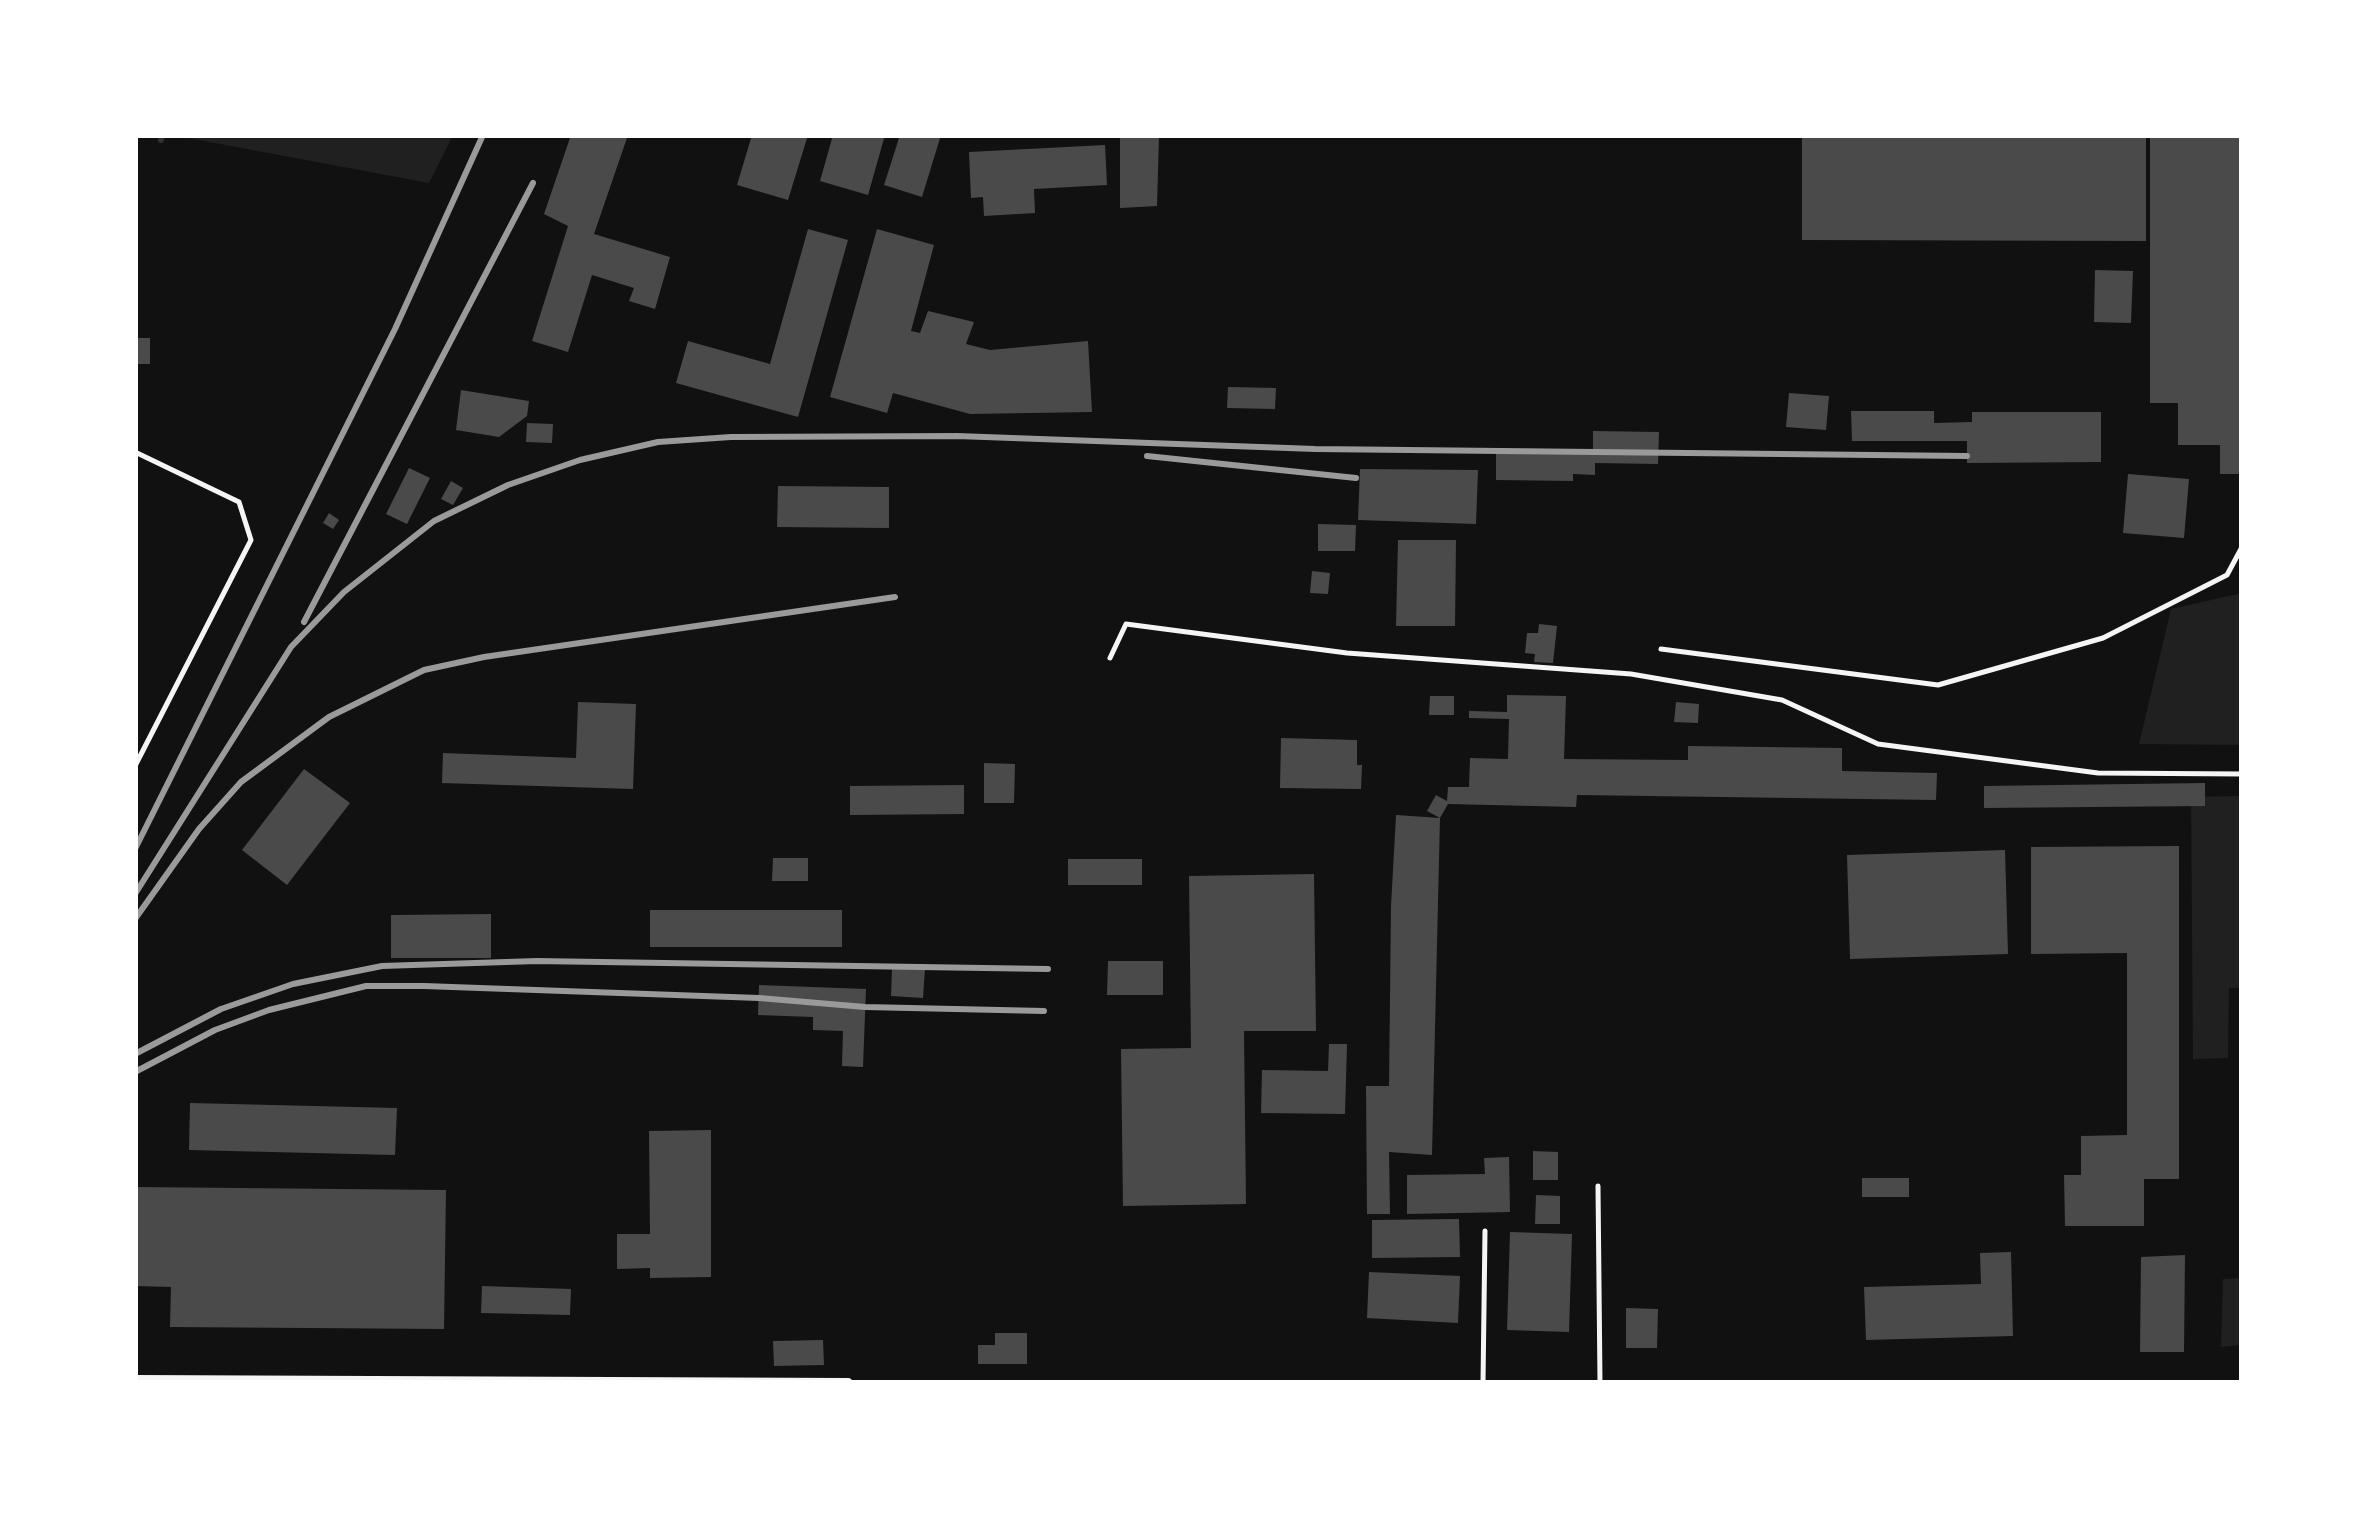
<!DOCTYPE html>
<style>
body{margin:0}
#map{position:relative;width:2377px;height:1518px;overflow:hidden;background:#111;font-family:Manrope,sans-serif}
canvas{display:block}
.frame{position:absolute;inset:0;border:138px solid #fff;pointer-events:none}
</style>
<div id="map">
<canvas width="2377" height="1518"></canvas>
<div class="frame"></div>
</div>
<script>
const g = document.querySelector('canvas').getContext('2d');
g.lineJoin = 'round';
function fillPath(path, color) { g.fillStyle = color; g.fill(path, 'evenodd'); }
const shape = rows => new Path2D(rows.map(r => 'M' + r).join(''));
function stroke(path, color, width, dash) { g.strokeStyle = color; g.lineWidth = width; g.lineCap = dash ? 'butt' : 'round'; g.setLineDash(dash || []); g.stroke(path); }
fillPath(shape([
 [172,135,453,135,429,183],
 [2242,593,2242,745,2139,744,2171,609],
 [2242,796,2242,988,2229,988,2228,1058,2193,1059,2191,797],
 [2242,1278,2242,1345,2221,1347,2223,1279]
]), '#202020');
stroke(shape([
 [161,140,162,135]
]), '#333', 6);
fillPath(shape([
 [571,135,628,135,594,234,670,257,655,309,629,301,634,288,592,275,568,352,532,341,568,226,544,214],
 [752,135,808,135,788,200,737,185],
 [833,135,885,135,868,195,820,181],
 [900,135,941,135,922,197,884,185],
 [1120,135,1159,135,1157,206,1120,208],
 [1802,135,2146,135,2146,241,1802,240],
 [2150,135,2242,135,2242,474,2220,474,2220,445,2178,445,2178,403,2150,403],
 [1105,145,1107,185,1034,189,1035,213,984,216,983,197,971,198,969,152],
 [808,229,848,240,798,417,676,383,688,341,770,364],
 [877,229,934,245,911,331,920,333,928,311,974,322,966,344,990,350,1088,341,1092,412,970,414,893,393,887,413,830,397],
 [2095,270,2133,271,2131,323,2094,322],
 [135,338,150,338,150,364,135,364],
 [1228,387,1276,388,1275,409,1227,408],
 [461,390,529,401,527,416,499,437,456,430],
 [1789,393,1829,396,1826,430,1786,427],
 [1851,411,1934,411,1934,423,1972,422,1972,412,2101,412,2101,462,1967,463,1967,441,1852,441],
 [527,423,553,424,552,443,526,442],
 [1593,431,1659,432,1658,464,1595,463,1595,475,1573,474,1573,481,1496,480,1496,449,1593,450],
 [409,468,430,478,407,524,386,514],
 [1360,469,1478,470,1476,524,1358,520],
 [2128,474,2189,479,2184,538,2123,533],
 [451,481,463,488,453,505,441,499],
 [778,486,889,487,889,528,777,527],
 [329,513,339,520,333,529,323,523],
 [1318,524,1356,525,1355,551,1318,551],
 [1398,540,1456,540,1455,626,1396,626],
 [1312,571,1330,573,1328,594,1310,593],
 [1539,624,1557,626,1553,663,1534,662,1535,654,1525,653,1527,633,1538,633],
 [1507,695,1566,696,1564,759,1688,760,1688,746,1842,748,1842,771,1937,773,1936,800,1577,795,1576,807,1448,804,1440,818,1432,1155,1389,1152,1390,1214,1367,1214,1366,1086,1389,1086,1391,906,1396,815,1440,818,1427,811,1436,795,1447,801,1448,787,1469,787,1470,758,1508,759,1509,719,1469,718,1469,711,1507,712],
 [1430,696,1454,696,1454,715,1429,715],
 [578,702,636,704,633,789,442,783,443,753,576,758],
 [1676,702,1699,704,1698,723,1674,722],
 [1281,738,1357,740,1357,765,1362,765,1361,789,1280,788],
 [984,763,1015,764,1014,803,984,803],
 [304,769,350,803,287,885,242,850],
 [2205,783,2205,806,1984,808,1984,786],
 [964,785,964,814,850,815,850,786],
 [2179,846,2179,1179,2144,1179,2144,1226,2065,1226,2064,1175,2081,1175,2081,1136,2127,1135,2127,953,2031,954,2031,847],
 [2005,850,2008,954,1850,959,1847,855],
 [773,858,808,858,808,881,772,881],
 [1068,859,1142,859,1142,885,1068,885],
 [1314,874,1316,1031,1244,1031,1246,1204,1123,1206,1121,1049,1191,1048,1189,876],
 [650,910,842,910,842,947,650,947],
 [491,914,491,958,391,958,391,915],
 [1108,961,1163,961,1163,995,1107,995],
 [892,968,925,969,923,998,891,996],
 [759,985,866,989,863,1067,842,1066,843,1031,813,1030,813,1017,758,1015],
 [1329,1044,1347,1044,1345,1114,1261,1113,1262,1070,1328,1071],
 [190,1103,397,1108,395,1155,189,1150],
 [711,1130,711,1277,650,1278,650,1268,617,1269,617,1234,650,1234,649,1131],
 [1533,1151,1558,1152,1558,1180,1533,1180],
 [1509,1157,1510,1212,1407,1214,1407,1175,1485,1174,1484,1158],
 [1862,1178,1909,1178,1909,1197,1862,1197],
 [135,1187,446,1190,444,1329,170,1327,171,1287,135,1286],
 [1536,1195,1560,1196,1560,1224,1535,1224],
 [1459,1219,1460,1257,1372,1258,1372,1220],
 [1510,1232,1572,1234,1569,1332,1507,1330],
 [2011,1252,2013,1336,1866,1340,1864,1287,1981,1284,1980,1253],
 [2185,1255,2184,1352,2140,1352,2141,1257],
 [1369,1272,1460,1276,1458,1323,1367,1318],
 [482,1286,571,1289,570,1315,481,1313],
 [1626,1308,1658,1309,1657,1348,1626,1348],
 [995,1333,1027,1333,1027,1364,978,1364,978,1345,995,1345],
 [823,1340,824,1365,774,1366,773,1341]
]), '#4a4a4a');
stroke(shape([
 [135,452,239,502,251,540,135,766],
 [1661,649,1938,685,2103,638,2227,575,2242,547],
 [1110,658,1126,624,1347,653,1631,674,1782,700,1878,744,2098,773,2242,774],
 [1598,1186,1600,1383],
 [1483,1383,1485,1231]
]), '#f5f5f5', 5);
stroke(shape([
 [135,1380,848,1383]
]), '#f5f5f5', 10);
stroke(shape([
 [1147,456,1356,478],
 [304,622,533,183],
 [135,849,395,329,483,135],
 [135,894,291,647,344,592,434,521,508,485,580,460,658,442,731,437,957,436,1315,449,1967,456],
 [135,919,199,829,241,782,329,717,424,670,484,657,895,597],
 [135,1054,221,1009,293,984,382,966,537,961,1048,969],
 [135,1072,215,1030,269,1010,366,986,424,986,759,998,865,1007,1044,1011]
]), '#9a9a9a', 6);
</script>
